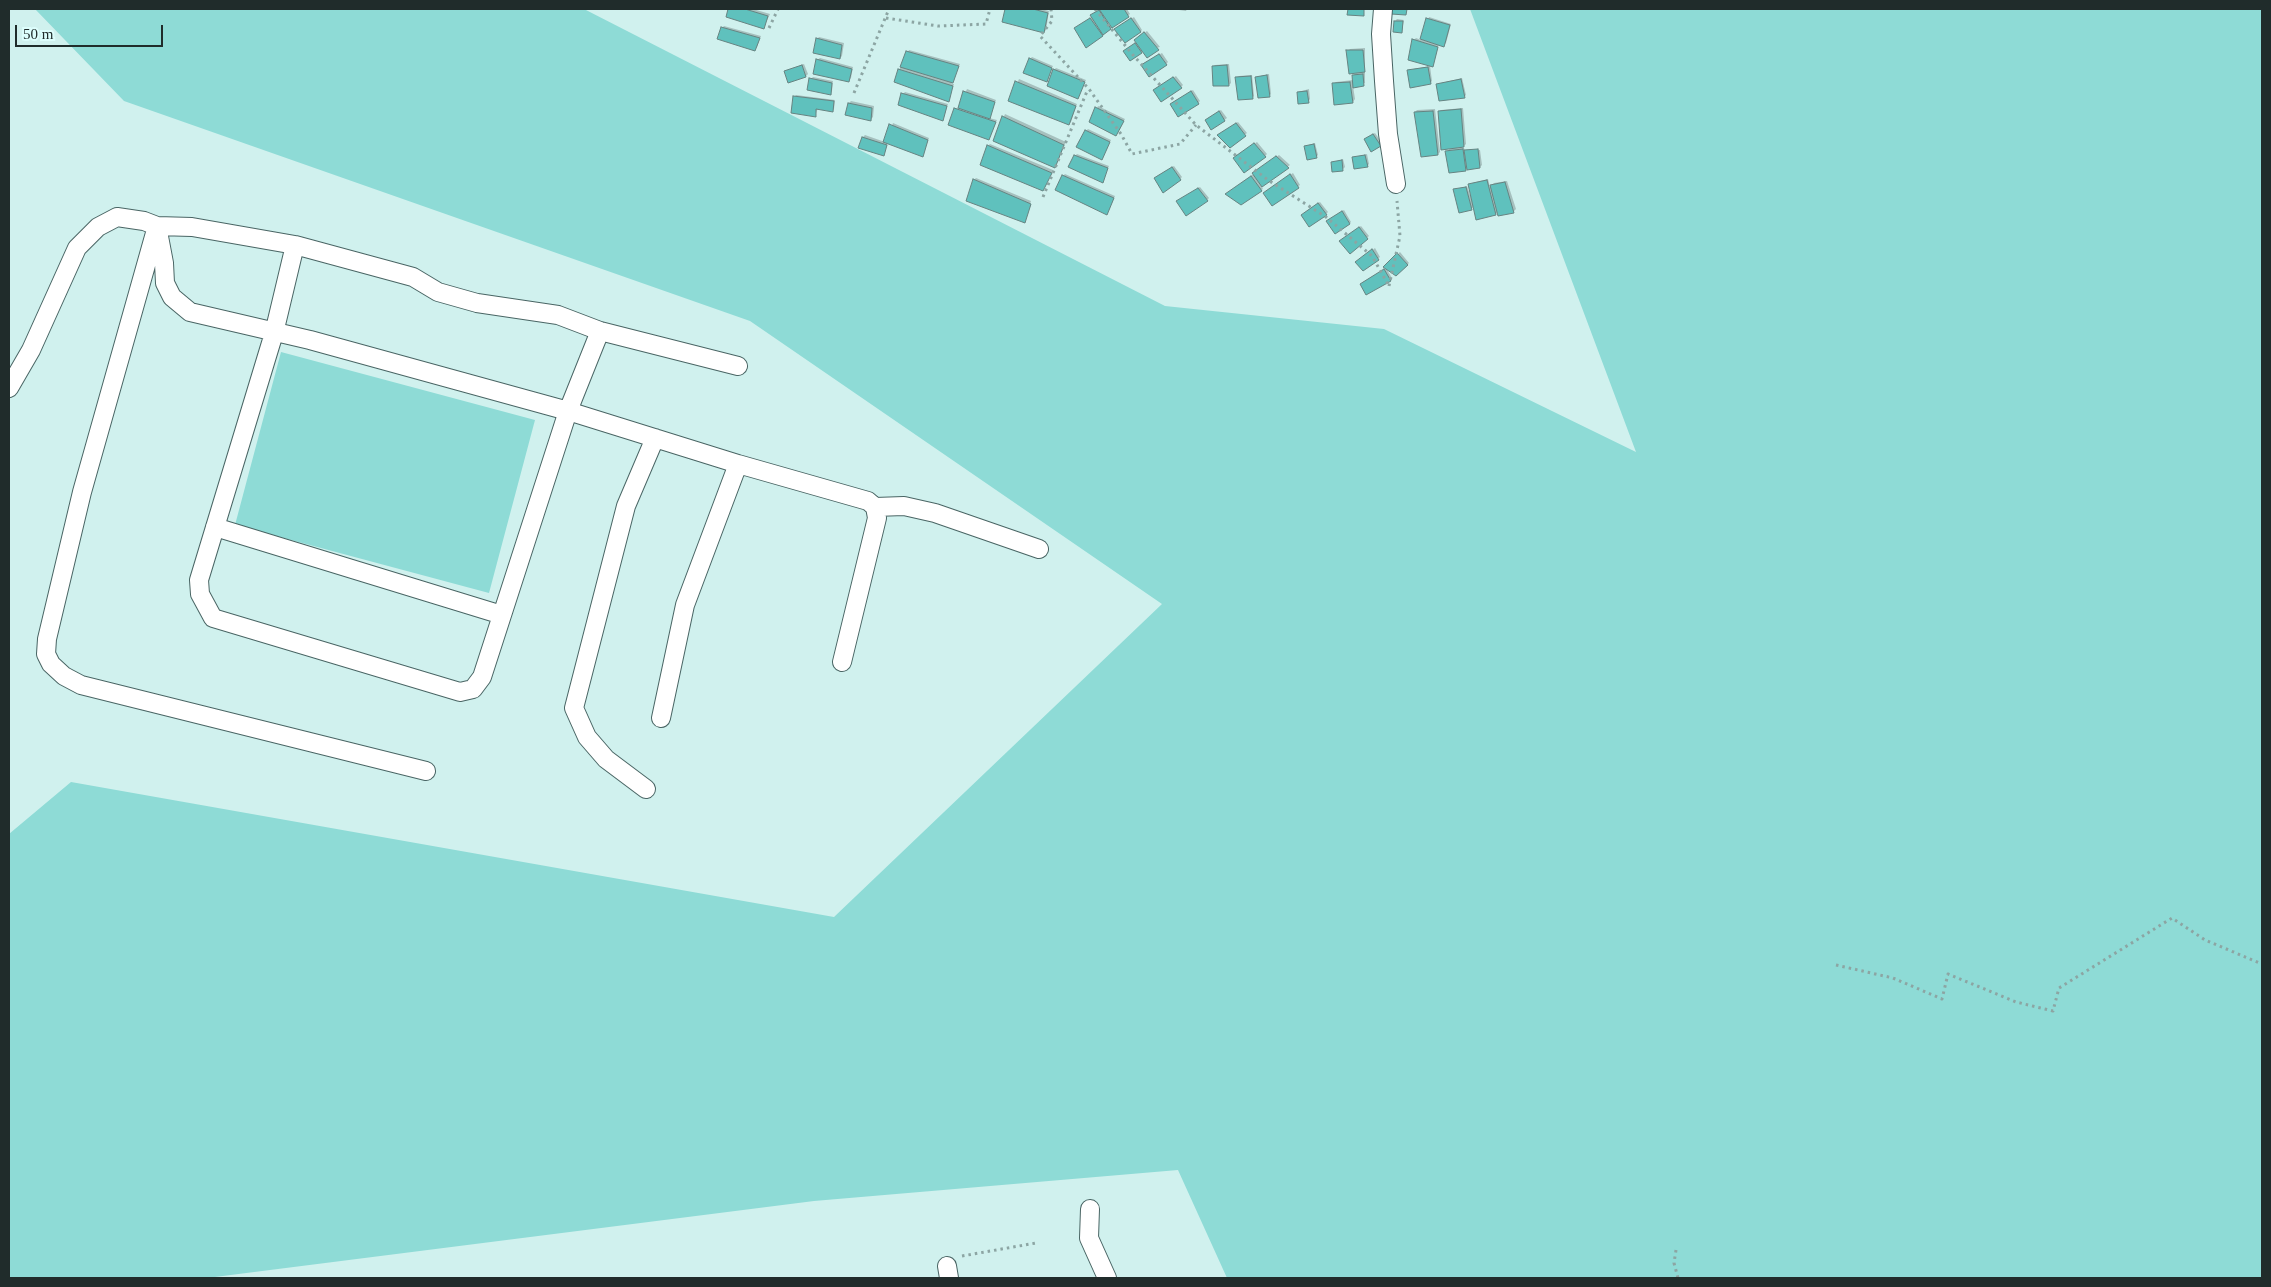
<!DOCTYPE html>
<style>
body{margin:0}
#map{position:relative;width:2271px;height:1287px;overflow:hidden;background:#d0f1ee;font-family:Georgia,serif}
canvas{display:block}
.frame{position:absolute;inset:0;border:10px solid #202c2b;pointer-events:none}
.scale{position:absolute;left:15px;top:25px;width:148px;height:22px;box-sizing:border-box;border:2px solid #202c2b;border-top:0;padding-left:6px;font-size:15px;line-height:18px;white-space:nowrap;color:#202c2b;-webkit-text-stroke:4px #ddfefc;paint-order:stroke}
</style>
<div id="map">
<canvas width="2271" height="1287"></canvas>
<div class="frame"></div>
<div class="scale">50 m</div>
</div>
<script>
const g = document.querySelector('canvas').getContext('2d');
g.lineJoin = 'round';
function fillPath(path, color) { g.fillStyle = color; g.fill(path, 'evenodd'); }
const shape = rows => new Path2D(rows.map(r => 'M' + r).join(''));
function stroke(path, color, width, dash) { g.strokeStyle = color; g.lineWidth = width; g.lineCap = dash ? 'butt' : 'round'; g.setLineDash(dash || []); g.stroke(path); }
fillPath(shape([
 [35,9,584,9,1165,306,1384,329,1636,452,1470,9,2262,9,2262,1278,1227,1278,1178,1170,814,1201,207,1278,9,1278,9,834,71,782,834,917,1162,604,750,321,124,101],
 [281,352,535,420,489,593,235,525]
]), '#8edbd6');
fillPath(shape([
 [730,9,753,9,770,14,764,27,728,16],
 [1007,9,1041,9,1049,11,1046,30,1044,32,1003,21],
 [1101,9,1127,9,1130,14,1102,35,1077,27,1093,17,1094,13],
 [1172,9,1187,9,1186,11],
 [1134,17,1142,30,1140,32,1118,27],
 [1429,17,1451,24,1446,43,1444,45,1439,44,1433,65,1414,40,1416,38,1421,40],
 [1397,19,1404,20,1402,31,1395,21],
 [724,26,761,36,757,47,755,49,722,28],
 [1147,31,1160,47,1143,51,1131,59,1127,49,1137,43,1137,38],
 [819,37,844,43,842,56,840,58,817,39],
 [1365,48,1365,83,1353,86,1355,99,1353,102,1334,84,1336,82,1353,80,1353,76,1357,72,1348,51,1350,49],
 [909,50,960,64,951,83,954,84,948,101,899,70],
 [1162,53,1168,62,1166,64,1144,63],
 [1032,57,1053,66,1046,80,1030,59],
 [820,58,853,67,851,78,849,80,817,60],
 [804,64,808,74,806,76,785,71],
 [1229,64,1231,83,1229,85,1213,67,1215,65],
 [1430,66,1432,81,1430,83,1408,70],
 [1056,68,1086,80,1077,98,1054,70],
 [1269,74,1271,94,1269,96,1256,77],
 [1252,75,1254,96,1252,98,1237,78,1239,76],
 [1176,76,1183,85,1181,87,1156,88],
 [813,77,833,81,832,91,830,93,811,79],
 [1462,78,1466,95,1464,97,1437,84],
 [1019,79,1077,104,1071,122,1069,124,1010,100],
 [967,89,996,100,989,118,997,120,989,139,956,109,959,107],
 [1309,89,1310,99,1308,102,1298,92],
 [1193,90,1200,101,1198,103,1173,102],
 [905,92,948,104,944,117,942,119,903,94],
 [796,95,835,100,834,109,832,111,818,108,815,116,794,97],
 [851,101,874,106,873,117,871,119,849,103],
 [1098,106,1125,119,1118,132,1091,121],
 [1463,108,1466,144,1462,148,1464,148,1465,151,1480,150,1482,165,1480,167,1450,171,1447,152,1451,147,1439,112,1441,110],
 [1435,109,1440,152,1438,154,1415,112,1417,110],
 [1221,110,1227,118,1212,129,1208,118],
 [1005,114,1066,142,1055,167,994,141],
 [1238,122,1247,133,1230,146,1221,133],
 [893,123,929,138,923,155,888,143,884,154,863,137,865,135,885,142],
 [1088,129,1111,140,1102,159,1086,131],
 [1375,133,1382,143,1380,145,1365,139],
 [1257,142,1267,154,1265,156,1236,156],
 [1315,143,1318,155,1316,157,1305,146],
 [990,144,1053,170,1045,187,988,146],
 [1077,154,1109,166,1102,181,1075,156],
 [1367,154,1369,164,1367,166,1353,158],
 [1279,155,1290,165,1261,186,1263,189,1261,190,1228,193],
 [1343,159,1345,167,1343,169,1332,163],
 [1174,166,1182,177,1180,179,1157,176],
 [1293,173,1300,185,1272,204,1267,191],
 [1065,174,1115,196,1108,212,1063,176],
 [976,178,1031,201,1024,221,974,180],
 [1488,179,1490,187,1494,183,1507,181,1516,209,1514,211,1499,215,1498,212,1496,214,1475,206,1471,209,1454,190,1467,186,1470,195,1472,194,1470,185,1472,183],
 [1200,187,1209,198,1207,200,1178,201],
 [1320,202,1328,212,1326,214,1304,213],
 [1344,210,1351,222,1349,224,1330,219],
 [1361,226,1369,236,1350,252,1343,240],
 [1375,248,1380,257,1364,269,1359,261],
 [1400,252,1409,263,1396,275,1385,266],
 [1386,268,1392,278,1390,280,1363,282]
]), '#0003');
const building = shape([
 [728,9,745,9,768,16,764,29,726,17,728,9],
 [1005,9,1033,9,1048,13,1044,33,1002,22,1005,9],
 [1099,9,1124,9,1129,17,1112,28,1099,9],
 [1348,9,1364,9,1364,16,1347,15,1348,9],
 [1391,9,1407,9,1406,15,1391,14,1391,9],
 [1099,10,1111,29,1103,35,1090,15,1099,10],
 [1090,18,1103,36,1086,48,1074,28,1090,18],
 [1131,18,1141,32,1125,43,1114,29,1131,18],
 [1426,18,1450,25,1444,47,1420,39,1426,18],
 [1394,21,1403,21,1402,33,1393,32,1394,21],
 [721,27,760,38,755,51,717,39,721,27],
 [1144,32,1159,50,1147,58,1134,40,1144,32],
 [816,38,842,45,840,59,813,53,816,38],
 [1412,39,1438,47,1433,67,1408,60,1412,39],
 [1135,43,1142,53,1130,61,1123,51,1135,43],
 [1346,50,1363,50,1365,72,1349,74,1346,50],
 [906,51,959,66,953,83,900,67,906,51],
 [1159,54,1167,65,1149,77,1141,65,1159,54],
 [1029,58,1052,68,1047,82,1023,73,1029,58],
 [816,59,852,69,849,82,813,74,816,59],
 [802,65,806,77,788,83,784,71,802,65],
 [1227,65,1229,86,1213,86,1212,66,1227,65],
 [1428,67,1431,84,1410,88,1407,70,1428,67],
 [898,69,953,86,949,102,894,82,898,69],
 [1053,69,1085,82,1078,99,1047,86,1053,69],
 [1363,74,1364,86,1353,88,1352,75,1363,74],
 [1267,75,1270,97,1258,98,1255,77,1267,75],
 [1251,76,1253,99,1238,100,1235,77,1251,76],
 [1173,77,1182,88,1161,102,1153,90,1173,77],
 [809,78,832,83,831,95,807,90,809,78],
 [1461,79,1465,98,1439,101,1436,84,1461,79],
 [1015,81,1076,106,1069,125,1008,101,1015,81],
 [1350,82,1353,103,1334,105,1332,83,1350,82],
 [963,91,995,102,990,119,958,108,963,91],
 [1191,91,1199,104,1178,117,1170,104,1191,91],
 [1307,91,1309,103,1298,104,1297,92,1307,91],
 [901,93,947,106,943,121,898,105,901,93],
 [793,96,834,101,833,112,816,109,816,117,791,113,793,96],
 [848,103,872,108,871,121,845,115,848,103],
 [1095,107,1124,121,1116,136,1089,122,1095,107],
 [954,108,996,122,989,140,948,125,954,108],
 [1461,109,1464,147,1441,150,1438,111,1461,109],
 [1219,111,1225,121,1211,130,1205,120,1219,111],
 [1433,111,1438,155,1421,157,1414,112,1433,111],
 [1002,116,1064,145,1055,168,993,141,1002,116],
 [1236,123,1246,136,1230,148,1217,135,1236,123],
 [889,124,928,140,923,157,883,142,889,124],
 [1085,130,1110,142,1102,160,1076,147,1085,130],
 [1373,134,1381,146,1371,152,1364,139,1373,134],
 [862,137,887,145,884,156,858,148,862,137],
 [1254,143,1266,157,1244,173,1233,158,1254,143],
 [1314,144,1317,158,1307,160,1304,146,1314,144],
 [987,145,1052,173,1043,191,980,165,987,145],
 [1463,149,1466,171,1449,173,1445,151,1463,149],
 [1478,149,1480,168,1467,170,1464,150,1478,149],
 [1074,155,1108,168,1103,183,1068,167,1074,155],
 [1365,155,1368,167,1354,169,1352,157,1365,155],
 [1276,156,1289,168,1262,187,1252,173,1276,156],
 [1342,160,1343,171,1332,172,1331,162,1342,160],
 [1172,167,1181,180,1163,193,1154,178,1172,167],
 [1290,174,1299,188,1272,206,1263,193,1290,174],
 [1062,175,1114,198,1107,215,1055,190,1062,175],
 [1251,176,1262,191,1241,205,1225,194,1251,176],
 [973,179,1031,204,1025,223,966,201,973,179],
 [1487,180,1496,215,1476,220,1468,184,1487,180],
 [1505,182,1514,213,1498,216,1490,185,1505,182],
 [1466,187,1472,210,1459,213,1453,189,1466,187],
 [1198,188,1208,201,1186,216,1176,201,1198,188],
 [1318,203,1327,215,1309,227,1301,215,1318,203],
 [1342,211,1350,224,1335,234,1326,221,1342,211],
 [1359,227,1368,239,1350,254,1339,241,1359,227],
 [1372,249,1379,260,1363,271,1355,262,1372,249],
 [1397,253,1408,265,1396,276,1383,267,1397,253],
 [1384,269,1391,281,1366,295,1360,284,1384,269]
]);
fillPath(building, '#5fc1bd');
stroke(building, '#668381', 1);
const minor = shape([
 [1383,9,1381,34,1384,81,1388,134,1396,184],
 [295,245,274,333,199,580,200,594,213,618,460,692,473,689,482,677,568,411,600,331],
 [9,388,31,350,77,248,98,227,117,217,144,221,157,226,164,263,165,283,172,297,190,312,310,340,568,411,738,464,868,501,875,507,877,518,842,662],
 [875,507,904,506,935,513,1039,549],
 [215,527,502,615],
 [661,718,685,605,738,464],
 [426,771,81,685,64,676,51,664,46,654,47,639,82,492,157,226,192,227,295,245,413,277,438,292,477,303,558,315,600,331,738,366],
 [646,789,606,759,587,737,574,708,626,506,655,438],
 [1090,1209,1089,1238,1107,1278],
 [947,1266,949,1278]
]);
stroke(minor, '#496564', 20);
stroke(shape([
 [1051,9,1052,21,1040,36,1089,89,1121,134,1132,154,1180,144,1196,125],
 [1095,9,1133,55,1196,125,1268,180,1326,217,1372,256,1389,286],
 [886,18,938,26,986,24,990,9],
 [769,28,778,9],
 [854,93,889,9],
 [1043,197,1088,89],
 [1389,286,1400,236,1397,201],
 [1836,965,1893,978,1942,999,1948,974,2016,1002,2053,1011,2059,988,2172,918,2205,940,2262,964],
 [1676,1250,1674,1263,1678,1278],
 [962,1256,1036,1243]
]), '#8ca5a3', 3, [2.5, 4]);
stroke(minor, '#fff', 18);
</script>
